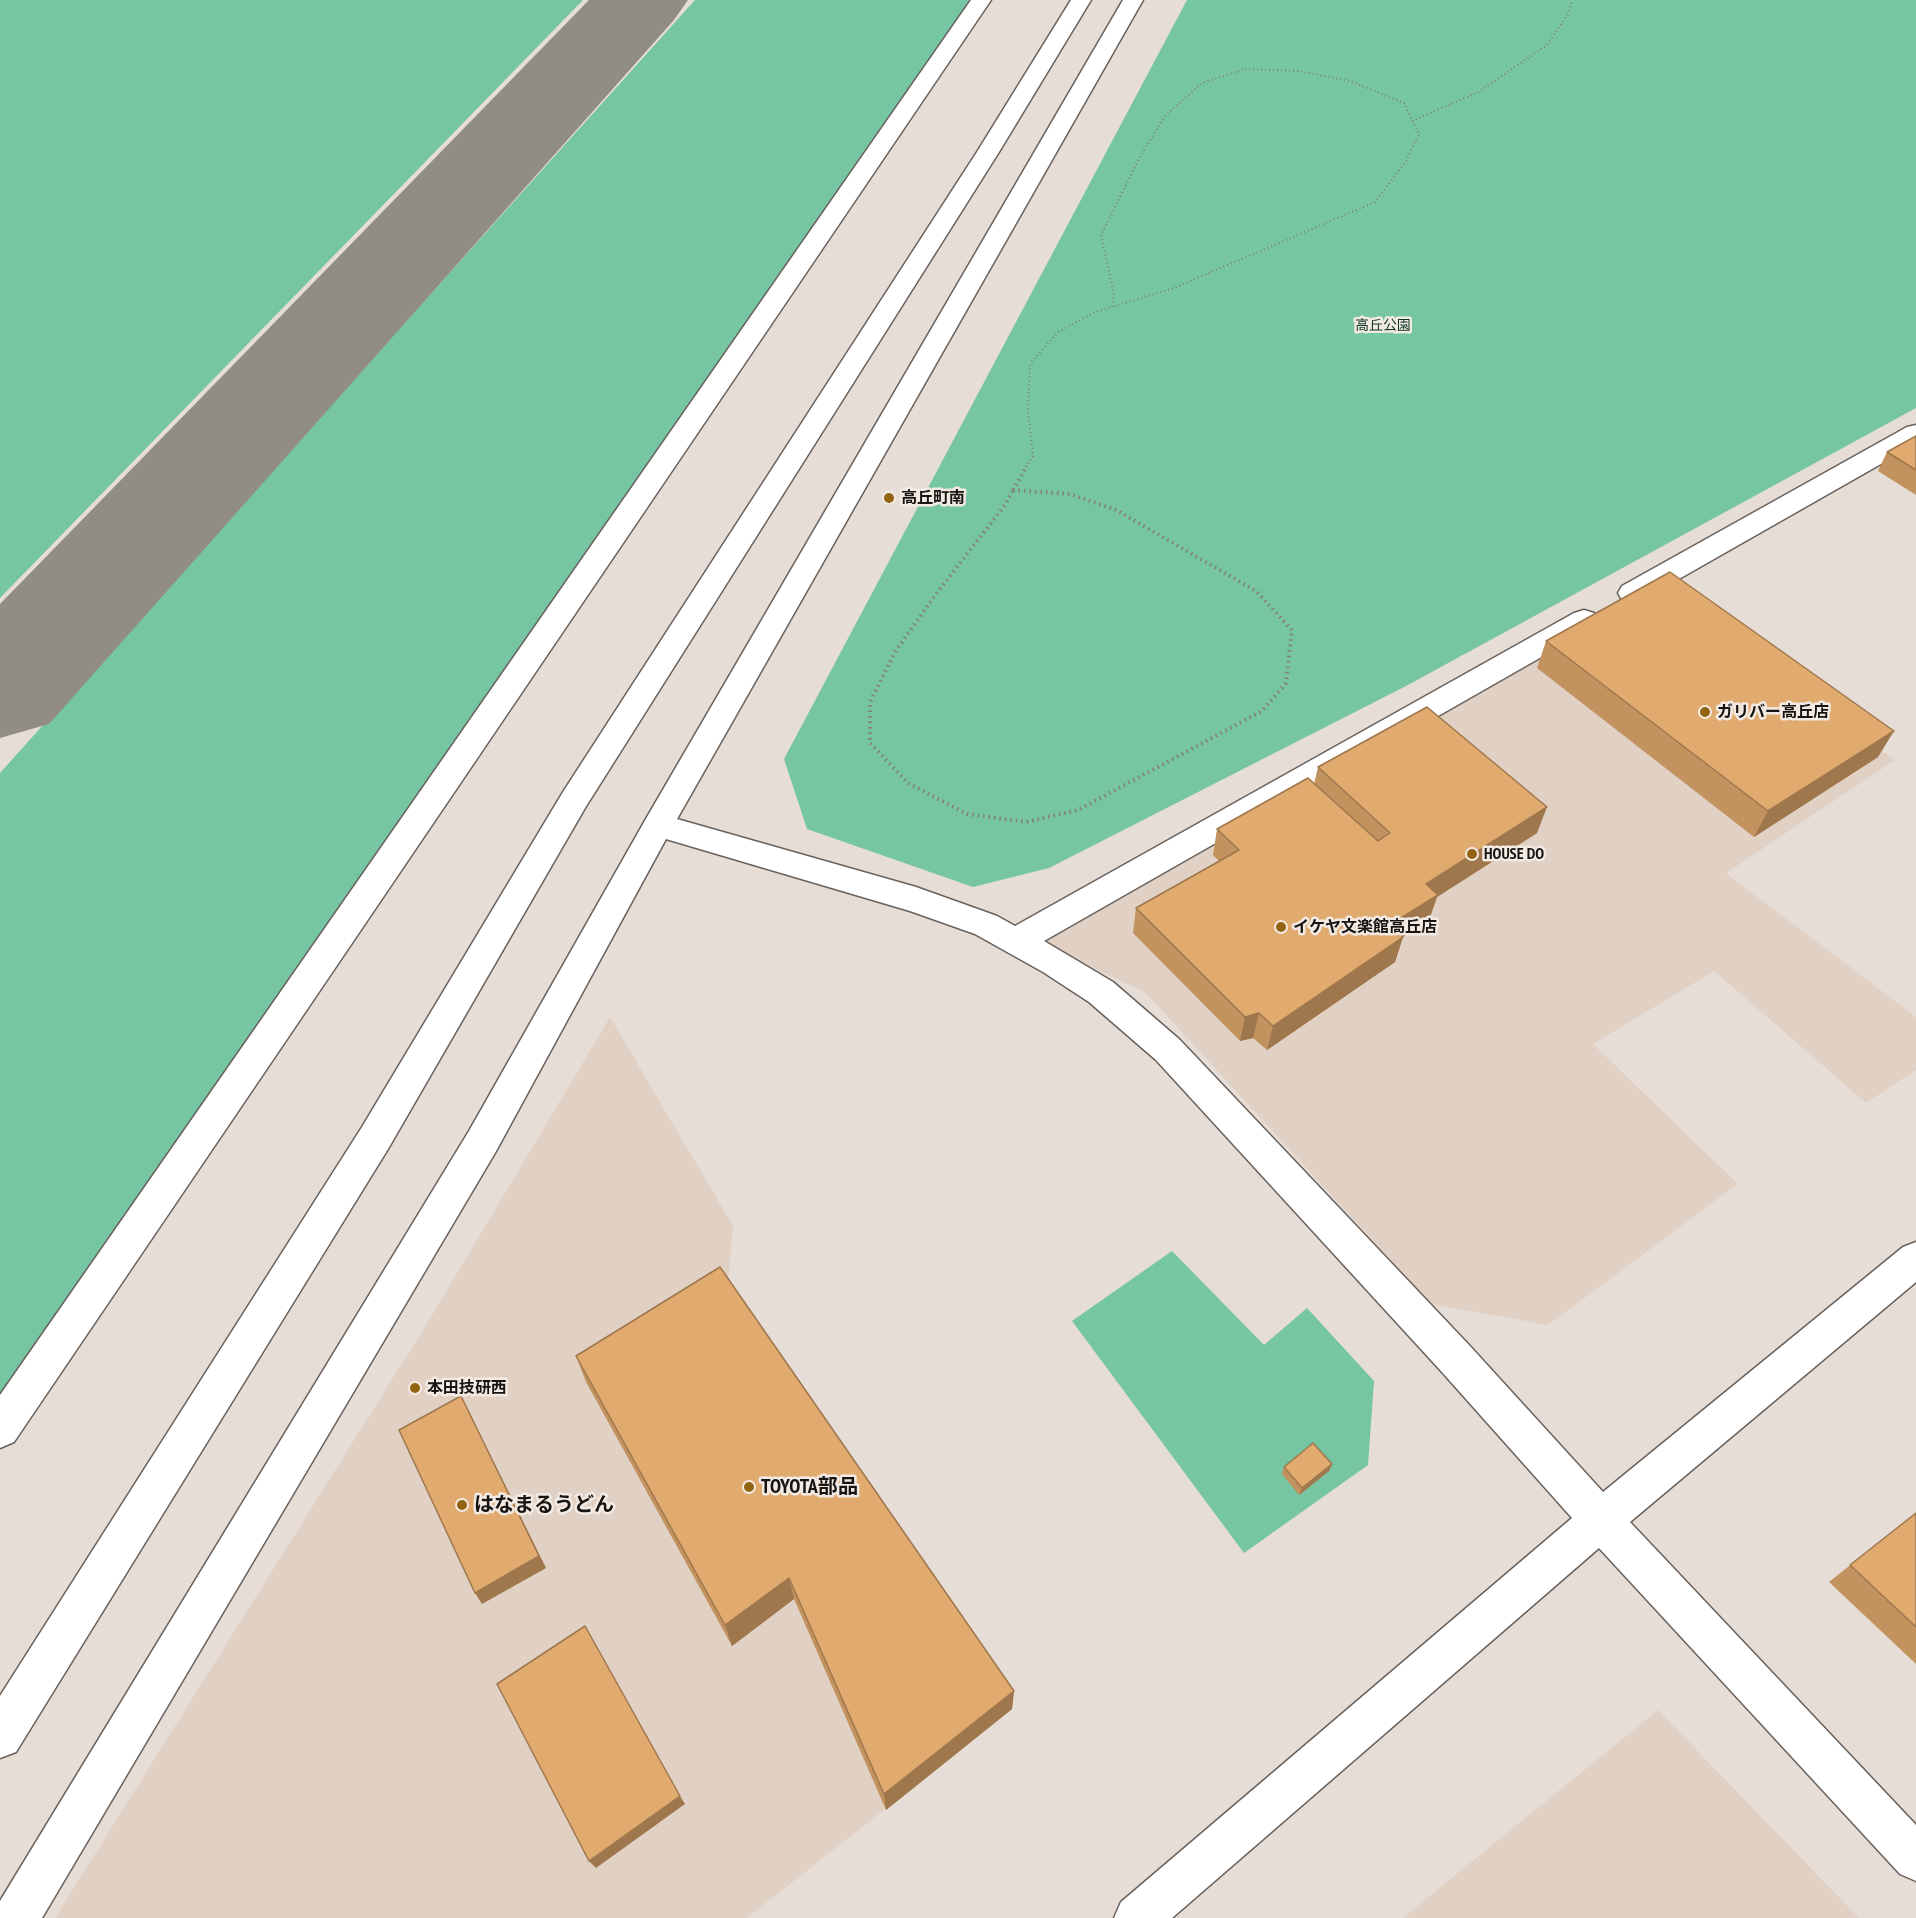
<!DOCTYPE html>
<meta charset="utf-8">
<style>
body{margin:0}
canvas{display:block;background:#e6ddd7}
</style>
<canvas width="1916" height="1918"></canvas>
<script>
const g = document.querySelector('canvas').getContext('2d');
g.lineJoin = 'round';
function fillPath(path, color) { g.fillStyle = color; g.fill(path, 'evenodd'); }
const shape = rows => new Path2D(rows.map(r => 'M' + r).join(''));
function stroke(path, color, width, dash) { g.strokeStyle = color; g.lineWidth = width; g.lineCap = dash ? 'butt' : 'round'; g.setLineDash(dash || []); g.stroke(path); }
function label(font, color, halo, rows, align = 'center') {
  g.font = font + ' "PT Sans Narrow","Noto Sans JP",sans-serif'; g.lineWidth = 5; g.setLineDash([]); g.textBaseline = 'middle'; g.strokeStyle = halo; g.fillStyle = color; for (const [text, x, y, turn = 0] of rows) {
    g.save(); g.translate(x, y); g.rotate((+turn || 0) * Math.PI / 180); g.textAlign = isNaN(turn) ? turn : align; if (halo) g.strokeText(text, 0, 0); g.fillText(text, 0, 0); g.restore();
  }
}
fillPath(shape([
 [1658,590,1895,760,1726,873,1916,1017,1916,1070,1866,1103,1714,971,1593,1044,1738,1184,1548,1325,1431,1304,1146,993,1027,936],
 [610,1017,733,1226,727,1295,1012,1709,747,1918,55,1918,431,1317],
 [1658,1710,1859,1918,1403,1918,1443,1885]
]), '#e1d1c5');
fillPath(shape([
 [0,0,583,0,0,598],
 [695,0,973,0,0,1407,0,773],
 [1187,0,1916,0,1916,408,1406,686,1049,868,973,887,807,829,784,759],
 [1172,1251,1264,1345,1307,1308,1374,1381,1368,1465,1244,1553,1072,1321]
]), '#76c5a3');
fillPath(shape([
 [589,0,688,0,674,20,49,724,0,738,0,604,589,0]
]), '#928c87');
const minor = shape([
 [971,0,991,0,14,1442,0,1448,0,1395,971,0],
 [1071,0,1091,0,999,152,585,808,388,1149,16,1752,0,1758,0,1696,362,1127,563,792,977,152,1071,0],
 [1123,0,1143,0,677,819,916,887,997,916,1015,926,1574,613,1584,610,1594,613,1598,620,1594,627,1044,941,1113,982,1180,1040,1469,1345,1603,1492,1903,1247,1916,1242,1916,1282,1630,1522,1916,1825,1916,1881,1900,1874,1599,1548,1172,1918,1114,1918,1121,1902,1572,1518,1441,1371,1156,1060,1089,1002,1043,972,975,934,910,911,666,839,495,1153,42,1918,0,1918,0,1901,469,1131,647,817,1123,0],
 [1916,425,1916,444,1642,600,1632,602,1622,600,1618,593,1622,586,1907,427,1916,425]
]);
stroke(minor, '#69615c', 3);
stroke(shape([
 [1245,69,1299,71,1350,81,1404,103,1419,134,1406,161,1375,202,1174,288,1112,307,1114,294,1101,235,1141,155,1165,116,1202,83,1245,69],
 [1412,121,1477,93,1547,45,1568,14,1572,0],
 [1026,467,1033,456,1028,411,1030,364,1058,332,1095,312,1112,307]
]), '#857f7a', 2, [1, 3]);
stroke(shape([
 [1013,490,1070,494,1116,510,1256,591,1292,630,1286,683,1262,711,1078,810,1026,822,967,814,908,783,870,743,870,702,895,652,936,594,1005,505,1013,490],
 [1013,490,1027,466]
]), '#857f7a', 4, [1.5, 4]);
fillPath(minor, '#fff');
fillPath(shape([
 [1916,436,1916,495,1878,471,1887,452],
 [1546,641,1878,757,1754,837,1537,668],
 [1318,767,1537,833,1437,897,1429,920,1403,937,1395,962,1267,1050,1253,1038,1240,1041,1133,933,1136,908,1219,861,1213,855,1217,829,1314,784],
 [576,1356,1014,1691,1012,1709,886,1810,794,1599,732,1646,586,1382],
 [1332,1464,1329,1471,1299,1495,1282,1474,1284,1467],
 [1916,1513,1916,1664,1829,1582]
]), '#c2925f');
fillPath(shape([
 [1894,731,1878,757,1754,837,1768,811],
 [1547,807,1537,833,1437,897,1429,920,1380,951,1388,926,1426,884],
 [1403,937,1395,962,1267,1050,1273,1026],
 [1259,1013,1253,1038,1240,1041,1245,1017],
 [461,1396,546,1568,482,1604,475,1593],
 [1332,1464,1329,1471,1299,1495,1302,1488],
 [789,1578,794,1599,732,1646,725,1625],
 [1014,1691,1012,1709,886,1810,884,1794],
 [680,1796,685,1804,596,1868,589,1861]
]), '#9e774d');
const building = shape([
 [1916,436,1916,470,1887,452,1916,436],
 [1670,572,1894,731,1768,811,1546,641,1670,572],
 [1427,707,1547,807,1426,884,1438,895,1388,926,1403,937,1273,1026,1259,1013,1245,1017,1136,908,1239,850,1217,829,1308,778,1378,841,1390,833,1318,767,1427,707],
 [720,1267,1014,1691,884,1794,789,1578,725,1625,576,1356,720,1267],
 [461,1396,539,1556,475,1593,399,1430,461,1396],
 [1313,1443,1332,1464,1302,1488,1284,1467,1313,1443],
 [1916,1513,1916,1627,1850,1565,1916,1513],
 [585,1626,680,1796,589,1861,497,1684,585,1626]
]);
fillPath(building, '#e1aa6e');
stroke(building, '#9e774d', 1.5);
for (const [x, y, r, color] of [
 [889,498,6,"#926411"],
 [1705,712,6,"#926411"],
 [1472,854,6,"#926411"],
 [1281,927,6,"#926411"],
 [415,1388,6,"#926411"],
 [749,1487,6,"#926411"],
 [462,1505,6,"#926411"]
]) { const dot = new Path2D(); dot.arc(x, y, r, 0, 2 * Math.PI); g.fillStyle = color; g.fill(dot); stroke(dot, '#f3eae4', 2); }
label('14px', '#0d3526', '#f3eae4', [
 ["高丘公園",1383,326]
]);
label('bold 16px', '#171411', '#f3eae4', [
 ["高丘町南",901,498],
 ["ガリバー高丘店",1717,712],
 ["HOUSE DO",1484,854],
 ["イケヤ文楽館高丘店",1293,927],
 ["本田技研西",427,1388]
], 'left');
label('bold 20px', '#171411', '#f3eae4', [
 ["TOYOTA部品",761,1487],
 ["はなまるうどん",474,1505]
], 'left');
</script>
